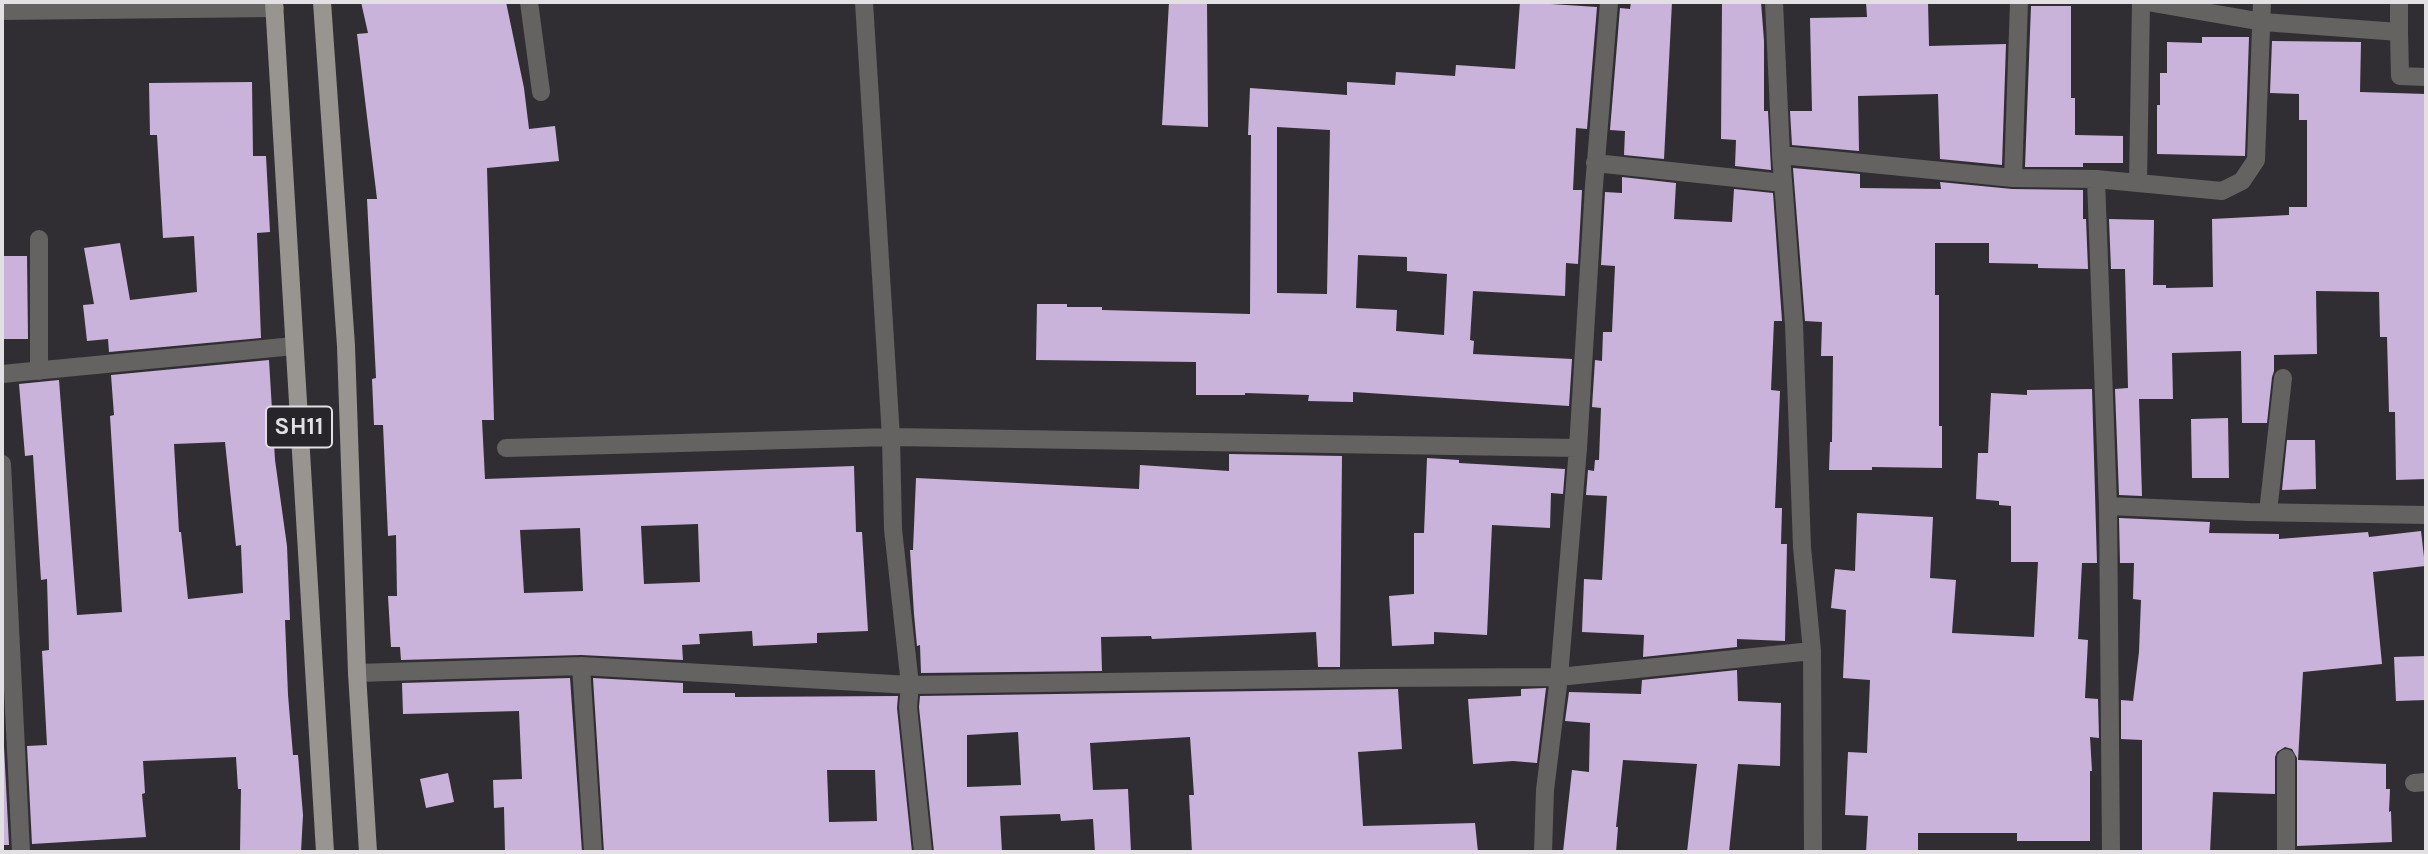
<!DOCTYPE html>
<style>
body{margin:0}
#map{position:relative;width:2428px;height:854px;overflow:hidden;background:#312e33;font-family:Karla,sans-serif}
canvas{display:block}
.frame{position:absolute;inset:0;border:4px solid #e2e0e3;pointer-events:none}
</style>
<div id="map">
<canvas width="2428" height="854"></canvas>
<div class="frame"></div>
</div>
<script>
const g = document.querySelector('canvas').getContext('2d');
g.lineJoin = 'round';
function fillPath(path, color) { g.fillStyle = color; g.fill(path, 'evenodd'); }
const shape = rows => new Path2D(rows.map(r => 'M' + r).join(''));
function stroke(path, color, width, dash) { g.strokeStyle = color; g.lineWidth = width; g.lineCap = dash ? 'butt' : 'round'; g.setLineDash(dash || []); g.stroke(path); }
function label(font, color, halo, rows, align = 'center') {
  g.font = font + ' Karla,sans-serif'; g.lineWidth = 7; g.setLineDash([]); g.textBaseline = 'middle'; g.strokeStyle = halo; g.fillStyle = color; for (const [text, x, y, turn = 0] of rows) {
    g.save(); g.translate(x, y); g.rotate((+turn || 0) * Math.PI / 180); g.textAlign = isNaN(turn) ? turn : align; if (halo) g.strokeText(text, 0, 0); g.fillText(text, 0, 0); g.restore();
  }
}
fillPath(shape([
 [361,2,506,2,524,88,529,129,555,126,559,161,487,168,494,420,482,420,485,479,854,466,856,532,862,532,868,631,817,633,817,643,753,646,752,631,699,634,700,644,682,645,683,660,581,655,401,660,400,647,391,647,388,596,397,596,396,535,388,536,383,425,374,425,372,379,376,378,367,199,377,199,357,34,368,33],
 [698,524,700,582,644,584,641,526],
 [580,528,583,591,524,593,520,530],
 [1169,2,1207,2,1208,127,1162,125],
 [1520,2,1597,7,1587,129,1576,128,1573,190,1582,190,1578,264,1566,263,1565,296,1473,291,1470,340,1474,341,1473,354,1572,359,1569,406,1353,392,1353,402,1308,401,1309,395,1245,393,1245,395,1196,395,1196,362,1036,360,1037,304,1067,304,1067,307,1102,307,1102,310,1250,314,1251,135,1248,135,1250,88,1347,95,1347,82,1395,85,1396,72,1455,76,1456,65,1515,69],
 [1277,127,1330,130,1327,294,1277,293],
 [1358,255,1407,257,1407,271,1447,274,1444,335,1396,331,1397,310,1356,308],
 [1631,2,1672,2,1664,159,1624,155,1625,131,1610,130,1620,8,1630,9],
 [1722,2,1761,2,1764,41,1764,111,1768,111,1771,170,1735,166,1736,140,1721,139],
 [1866,2,1928,2,1929,46,2006,44,2002,165,1940,159,1938,94,1858,96,1859,151,1792,145,1790,111,1812,111,1810,18,1867,17],
 [2031,6,2071,6,2071,98,2075,98,2075,135,2123,136,2123,163,2083,163,2083,167,2025,167],
 [2202,37,2249,37,2245,156,2157,154,2157,105,2160,105,2160,73,2167,73,2167,42,2202,43],
 [2272,41,2361,42,2360,92,2426,94,2426,479,2396,480,2395,412,2389,412,2387,337,2380,337,2379,292,2316,291,2317,354,2274,355,2274,371,2272,377,2267,423,2242,423,2241,351,2172,353,2173,399,2139,399,2142,496,2119,495,2115,389,2128,388,2125,269,2111,269,2109,219,2154,220,2153,285,2166,285,2166,288,2213,287,2212,219,2289,215,2289,207,2307,207,2307,120,2299,120,2299,94,2270,93],
 [252,82,253,156,266,156,270,232,257,233,261,338,109,352,108,339,87,341,83,305,94,304,84,248,120,243,130,300,197,292,194,236,163,238,157,135,150,135,149,83],
 [1793,168,1860,174,1860,188,1941,189,1940,182,2012,189,2083,190,2083,219,2086,219,2088,269,2038,268,2038,264,1989,263,1989,243,1935,243,1935,295,1939,295,1939,426,1942,426,1942,468,1872,467,1872,470,1829,470,1830,442,1832,442,1833,356,1821,356,1822,322,1805,321],
 [1622,177,1676,183,1674,219,1732,222,1734,189,1773,193,1782,321,1774,321,1771,390,1780,391,1775,508,1782,508,1781,544,1787,544,1785,641,1737,639,1737,647,1643,657,1644,635,1582,632,1584,579,1602,580,1607,496,1586,495,1588,470,1594,471,1595,460,1599,460,1601,408,1592,407,1595,360,1602,361,1603,332,1612,332,1615,266,1601,265,1605,192,1622,193],
 [2,256,27,256,28,339,2,339],
 [269,360,275,460,287,546,290,620,285,620,288,695,293,755,298,755,303,815,301,852,240,852,241,789,238,789,236,757,143,761,145,793,142,794,146,837,32,844,27,746,47,745,42,651,49,650,47,579,41,580,33,455,25,456,19,384,59,380,77,615,122,612,110,416,114,415,111,375],
 [225,442,236,546,241,545,243,593,188,599,181,532,179,532,174,444],
 [2092,389,2097,563,2082,563,2078,639,2088,640,2085,698,2098,699,2099,738,2090,737,2092,771,2090,771,2090,841,2017,841,2017,833,1918,833,1918,852,1866,852,1868,816,1845,815,1848,752,1867,753,1870,680,1843,678,1846,610,1831,608,1835,569,1855,571,1857,513,1933,517,1930,578,1956,580,1952,633,2034,637,2038,562,2011,562,2011,506,1999,505,1999,501,1976,499,1978,453,1988,453,1991,393,2027,395,2027,390],
 [2228,418,2229,478,2192,478,2191,419],
 [2287,440,2315,440,2316,489,2282,490],
 [1229,454,1342,456,1340,667,1318,667,1316,632,1152,639,1151,636,1101,637,1102,671,921,673,920,645,917,646,914,614,910,550,913,550,916,478,1139,489,1140,465,1229,471],
 [1427,458,1459,460,1459,463,1565,469,1563,494,1551,493,1550,528,1492,525,1487,635,1434,632,1434,644,1392,646,1389,596,1414,594,1414,533,1424,533],
 [2119,518,2210,522,2209,533,2279,534,2279,539,2368,532,2369,537,2421,531,2425,566,2373,572,2382,664,2303,672,2298,760,2386,764,2386,789,2390,789,2389,812,2391,811,2392,842,2297,846,2297,758,2292,749,2285,747,2277,752,2275,757,2275,794,2213,792,2210,852,2142,852,2142,740,2121,739,2121,700,2133,701,2139,652,2141,600,2133,599,2134,563,2120,563],
 [2426,656,2426,700,2396,701,2394,657],
 [1737,670,1738,701,1781,703,1780,766,1738,764,1729,852,1687,852,1697,764,1623,760,1616,827,1618,827,1616,852,1563,852,1572,770,1589,772,1590,723,1565,721,1569,692,1641,694,1642,680],
 [570,678,582,852,505,852,504,807,494,808,493,780,522,779,519,711,403,714,402,683],
 [593,678,683,683,683,693,735,693,735,697,898,696,897,708,912,852,604,852],
 [827,770,875,770,877,821,829,822],
 [1546,688,1537,763,1513,761,1473,764,1468,699,1521,696,1521,689],
 [1398,689,1402,749,1358,752,1363,826,1475,823,1478,852,1192,852,1189,795,1194,795,1190,737,1090,743,1093,790,1128,789,1131,852,1095,852,1093,819,1061,821,1060,814,1000,816,1002,852,934,852,919,707,920,696],
 [1018,732,1021,785,967,787,967,735],
 [2,746,4,746,9,845,2,845],
 [448,773,454,802,426,808,420,779]
]), '#c9b3da');
stroke(shape([
 [529,2,541,92],
 [864,2,891,437,893,529,910,685,908,707,923,852],
 [1774,2,1781,155,1794,324,1802,547,1812,651,1813,852],
 [2147,2,2263,22,2399,32,2399,2],
 [2,11,275,8],
 [2399,32,2400,76,2426,77],
 [1781,155,2013,178,2096,179,2108,506,2111,852],
 [1595,163,1783,183],
 [2013,178,2019,2],
 [2096,179,2222,191,2242,181,2256,160,2262,2],
 [2138,183,2141,2],
 [39,239,39,371],
 [2,374,294,346],
 [506,448,891,437,1578,448],
 [2,464,21,852],
 [2108,506,2249,512,2426,515],
 [2268,512,2283,378],
 [357,673,581,666],
 [2414,783,2426,782],
 [593,852,581,666,910,685,1366,678,1559,677,1812,651],
 [1543,852,1545,790,1559,677,1578,448,1594,186,1609,2],
 [2286,852,2286,758]
]), '#646361', 18);
stroke(shape([
 [274,2,325,852],
 [322,2,346,346,357,673,368,852]
]), '#989591', 18);
for (const [x, y, w] of [
 [299,427,66]
]) { const box = new Path2D(); box.roundRect(x - w / 2, y - 20.5, w, 41, 5); g.fillStyle = '#272529'; g.fill(box); stroke(box, '#e2e0e3', 2); }
label('bold 24px', '#e2e0e3', null, [
 ["SH11",299,427]
]);
</script>
